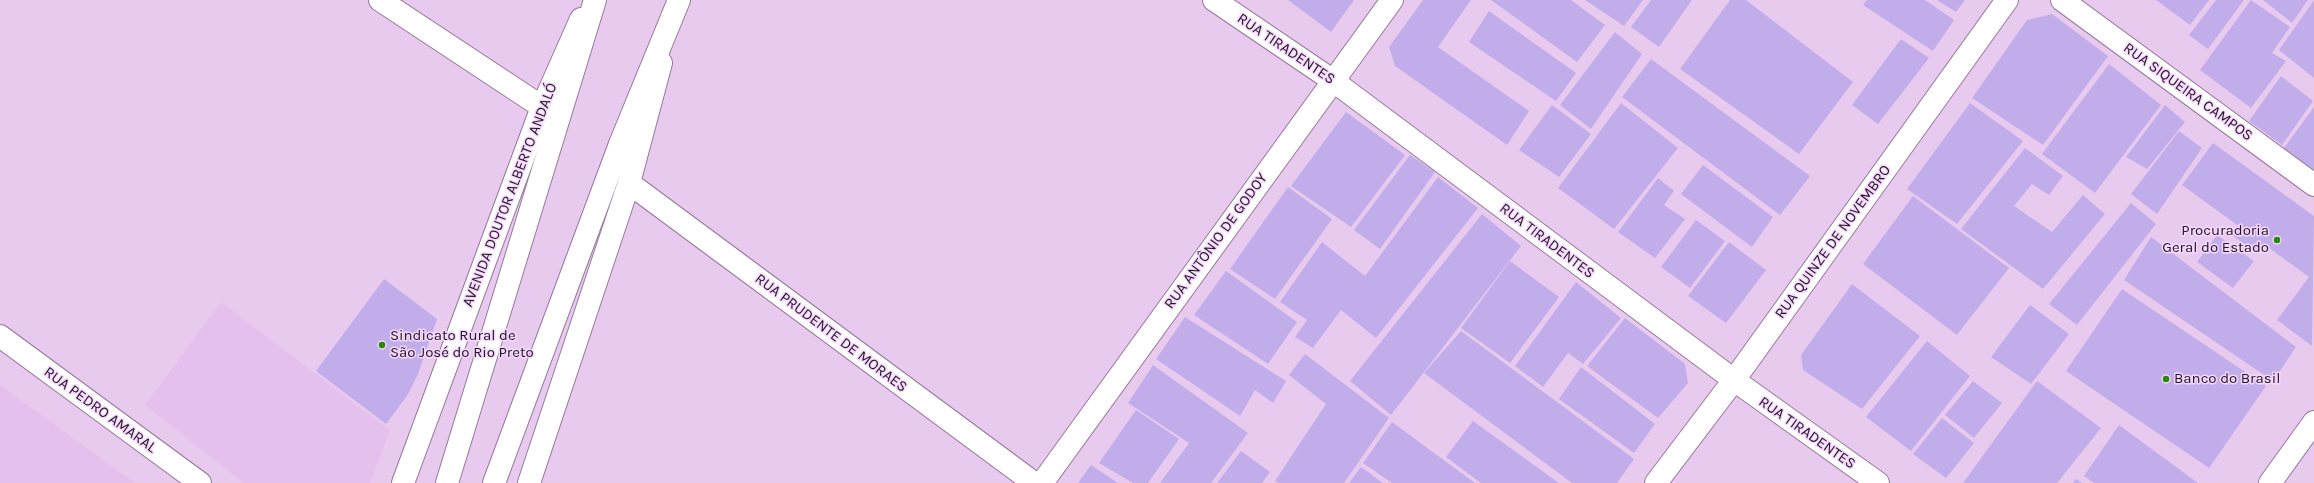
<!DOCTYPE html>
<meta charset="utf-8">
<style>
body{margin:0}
canvas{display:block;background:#e9caef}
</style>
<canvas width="2314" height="483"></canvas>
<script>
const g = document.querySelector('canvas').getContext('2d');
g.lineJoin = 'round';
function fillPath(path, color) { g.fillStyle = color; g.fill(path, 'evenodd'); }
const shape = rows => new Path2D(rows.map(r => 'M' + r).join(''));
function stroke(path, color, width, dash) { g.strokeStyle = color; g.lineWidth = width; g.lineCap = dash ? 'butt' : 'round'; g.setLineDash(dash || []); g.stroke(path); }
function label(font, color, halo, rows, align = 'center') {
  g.font = font + ' Karla,sans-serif'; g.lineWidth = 3; g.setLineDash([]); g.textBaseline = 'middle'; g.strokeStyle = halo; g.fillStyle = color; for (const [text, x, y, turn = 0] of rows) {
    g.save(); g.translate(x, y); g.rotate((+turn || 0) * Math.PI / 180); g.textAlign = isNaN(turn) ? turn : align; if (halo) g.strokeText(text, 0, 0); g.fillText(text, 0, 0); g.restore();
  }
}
fillPath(shape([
 [221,302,390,430,370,483,244,483,145,405],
 [0,385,135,483,0,483]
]), '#e4c0ec');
fillPath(shape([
 [1288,0,1354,0,1331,32],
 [1423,0,1471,0,1438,47,1529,111,1507,145,1395,66,1389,47],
 [1491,0,1571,0,1605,25,1577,62],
 [1585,0,1643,0,1624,26],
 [1651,0,1692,0,1659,47,1631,27],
 [1730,0,1746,0,1853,82,1799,154,1680,69],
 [1867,0,1925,0,1954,20,1933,51,1863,5],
 [1937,0,1965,0,1956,12],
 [2156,0,2209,0,2190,25],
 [2216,0,2244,0,2208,49,2189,35],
 [2251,0,2290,27,2272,53,2286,61,2251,108,2200,70],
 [2263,0,2308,0,2292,23],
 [2314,0,2314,78,2279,50],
 [1489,11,1576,73,1556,101,1469,42],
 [2052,14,2108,56,2043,145,1972,98,2027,20],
 [1615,32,1642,54,1591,129,1560,105],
 [1901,39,1929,58,1878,124,1852,105],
 [1651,59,1810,176,1780,215,1622,97],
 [2109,64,2161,105,2095,193,2042,154],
 [2281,76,2313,101,2282,145,2249,121],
 [1621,103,1678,148,1614,229,1558,188],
 [1970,103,2023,141,1957,224,1907,189],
 [1552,105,1591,134,1559,177,1519,150],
 [2165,105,2185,122,2147,169,2126,157],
 [2314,107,2314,175,2281,152],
 [1346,112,1405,155,1351,227,1291,186],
 [2179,131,2202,148,2157,214,2131,194],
 [2213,143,2314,216,2312,346,2277,320,2309,277,2265,245,2258,254,2233,236,2240,227,2182,185],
 [2025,148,2063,176,2049,195,2032,184,2014,206,2052,232,2083,195,2105,214,2043,289,1961,229],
 [1410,155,1435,172,1380,249,1354,230],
 [1703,165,1773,217,1752,247,1681,194],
 [1438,177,1478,208,1376,338,1341,310,1313,348,1295,337,1307,320,1280,302,1322,242,1365,276],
 [1658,178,1674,191,1664,205,1685,219,1655,258,1618,232],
 [1288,187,1332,219,1275,299,1230,269],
 [1913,196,2009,268,1957,335,1863,264],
 [2131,203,2156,224,2077,325,2049,304],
 [1482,214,1521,246,1391,415,1350,381],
 [1696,220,1725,241,1690,288,1661,267],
 [2217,235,2254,261,2233,288,2197,262],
 [2151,237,2296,347,2273,381,2124,280],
 [1729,242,1766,270,1726,323,1688,296],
 [1510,261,1559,297,1510,363,1461,328],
 [1226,271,1297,322,1268,364,1194,315],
 [384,279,437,319,418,374,407,396,386,424,316,371],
 [1576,282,1621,318,1583,364,1568,353,1543,387,1515,366],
 [1852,284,1920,336,1862,409,1803,370,1801,355],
 [2122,289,2266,386,2209,468,2066,371],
 [2030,305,2069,334,2031,384,1991,357],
 [1185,317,1286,381,1273,403,1255,390,1240,416,1156,359],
 [1625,318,1685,364,1688,383,1658,418,1587,366],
 [1461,331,1634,459,1617,483,1572,483,1424,373],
 [1927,341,1970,376,1911,451,1866,417],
 [1305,354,1389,418,1344,483,1279,483,1275,481,1326,404,1289,375],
 [1153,365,1248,433,1211,483,1160,483,1189,443,1128,403],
 [1581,367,1655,424,1634,453,1559,399],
 [1973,381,2002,403,1974,438,1945,415],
 [2037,381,2101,428,2057,483,1963,483],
 [1136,410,1179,439,1148,483,1133,483,1099,463],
 [1942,418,1974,443,1946,478,1913,454],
 [1473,421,1559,483,1481,483,1446,457],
 [1392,422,1475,483,1392,483,1363,463],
 [2119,425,2198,483,2094,483,2084,476],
 [1241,451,1270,472,1262,483,1217,483],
 [1091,465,1118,483,1078,483],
 [1361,467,1383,483,1349,483],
 [2076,479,2082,483,2073,483]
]), '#c2adeb');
const minor = shape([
 [380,0,542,107],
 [1214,0,1332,80,1734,380,1878,483],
 [2062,0,2314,185],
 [0,336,200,483],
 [1042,483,1392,0],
 [1656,483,1734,380,2007,0],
 [2270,483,2314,422]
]);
const tertiary = shape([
 [629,183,1034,483],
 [403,483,542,107,581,19],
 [529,483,629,183,661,63]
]);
const primary = shape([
 [447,483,595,0],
 [494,483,620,144,679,0]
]);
stroke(minor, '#96799c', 24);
stroke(tertiary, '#96799c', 24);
stroke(primary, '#96799c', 24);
stroke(minor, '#fff', 22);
stroke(tertiary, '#fff', 22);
stroke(primary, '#fff', 22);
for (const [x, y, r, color] of [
 [2277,240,4,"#248a00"],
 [382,345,4,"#248a00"],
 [2166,379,4,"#248a00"]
]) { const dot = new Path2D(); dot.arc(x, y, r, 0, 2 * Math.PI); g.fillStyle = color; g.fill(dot); stroke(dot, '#f6d7fd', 1.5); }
label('15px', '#211623', '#f6d7fd', [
 ["RUA TIRADENTES",1286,49,34],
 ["RUA SIQUEIRA CAMPOS",2188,92,36],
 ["AVENIDA DOUTOR ALBERTO ANDALÓ",510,195,-69],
 ["RUA ANTÔNIO DE GODOY",1216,241,-54],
 ["RUA TIRADENTES",1547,241,37],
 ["RUA QUINZE DE NOVEMBRO",1833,242,-54],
 ["RUA PRUDENTE DE MORAES",831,333,37],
 ["RUA PEDRO AMARAL",100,410,36],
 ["RUA TIRADENTES",1807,433,35]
]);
label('15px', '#211623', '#f6d7fd', [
 ["Procuradoria",2269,231,"right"],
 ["Geral do Estado",2269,248,"right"],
 ["Sindicato Rural de",390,336],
 ["São José do Rio Preto",390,353],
 ["Banco do Brasil",2174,379]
], 'left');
</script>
